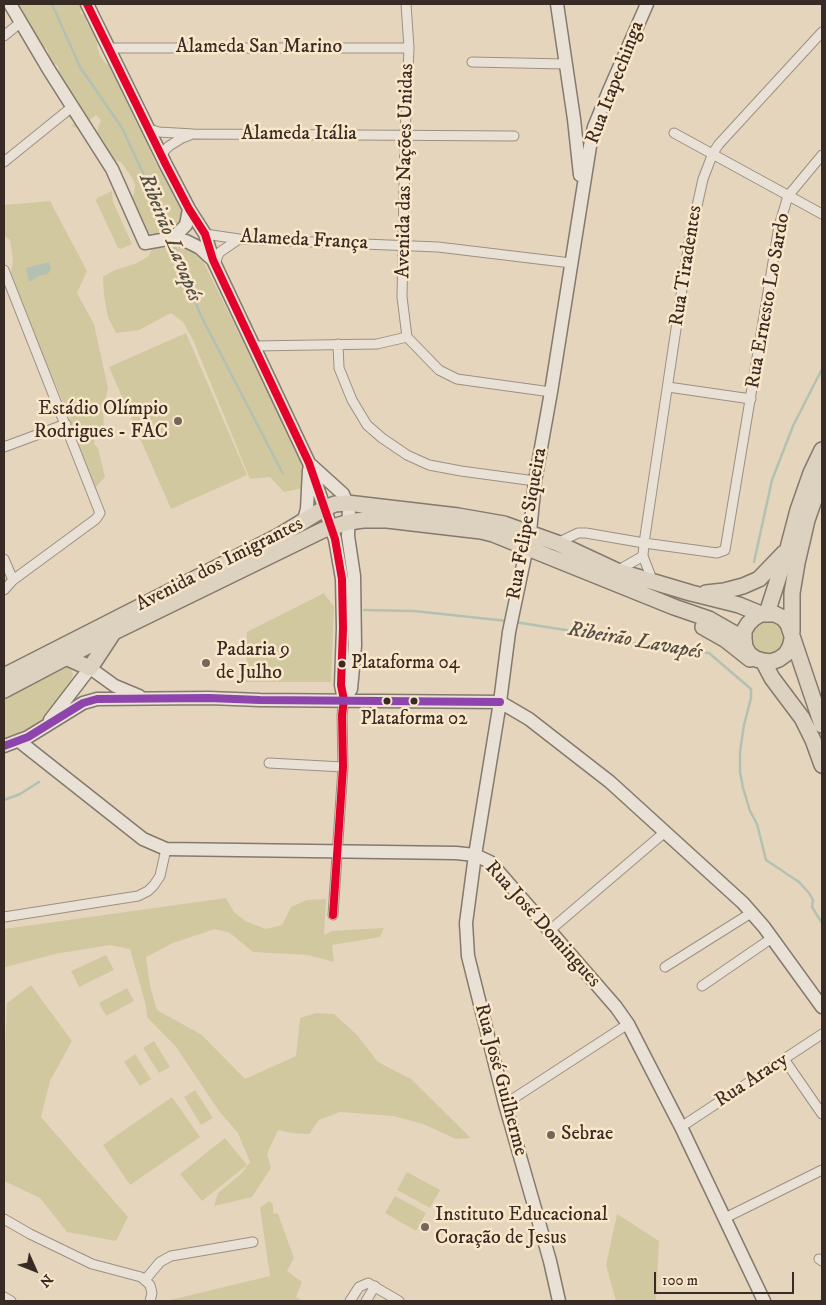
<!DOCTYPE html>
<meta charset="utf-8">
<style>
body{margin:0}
#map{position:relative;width:826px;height:1305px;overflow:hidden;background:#e6d5bd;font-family:"IM FELL DW Pica",serif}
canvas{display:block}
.frame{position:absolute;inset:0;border:5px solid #382b26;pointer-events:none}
.north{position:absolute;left:10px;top:1245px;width:50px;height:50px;-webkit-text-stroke:4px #fae6c9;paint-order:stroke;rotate:134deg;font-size:14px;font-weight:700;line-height:20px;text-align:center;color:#382b26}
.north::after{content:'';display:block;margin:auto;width:18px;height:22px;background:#382b26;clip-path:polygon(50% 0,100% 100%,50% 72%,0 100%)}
.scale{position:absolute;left:654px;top:1272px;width:140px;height:22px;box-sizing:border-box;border:2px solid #382b26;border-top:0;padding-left:6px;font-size:15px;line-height:18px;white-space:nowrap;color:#382b26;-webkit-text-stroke:4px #fae6c9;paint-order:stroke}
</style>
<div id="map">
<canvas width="826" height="1305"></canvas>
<div class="frame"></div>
<div class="north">N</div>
<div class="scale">100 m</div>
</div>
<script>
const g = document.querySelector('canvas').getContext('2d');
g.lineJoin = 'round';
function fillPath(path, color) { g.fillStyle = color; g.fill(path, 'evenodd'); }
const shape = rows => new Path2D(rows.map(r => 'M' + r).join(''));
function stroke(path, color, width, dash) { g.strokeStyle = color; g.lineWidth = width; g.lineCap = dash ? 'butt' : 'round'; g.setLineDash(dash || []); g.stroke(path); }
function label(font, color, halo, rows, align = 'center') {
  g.font = font + ' "IM FELL DW Pica",serif'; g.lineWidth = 5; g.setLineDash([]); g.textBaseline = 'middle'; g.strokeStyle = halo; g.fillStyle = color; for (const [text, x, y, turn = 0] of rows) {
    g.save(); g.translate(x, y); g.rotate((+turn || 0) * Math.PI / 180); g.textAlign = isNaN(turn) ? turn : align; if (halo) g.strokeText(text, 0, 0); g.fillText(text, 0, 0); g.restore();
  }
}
fillPath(shape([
 [14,4,80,4,82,8,80,13,86,16,87,23,91,28,97,31,98,36,97,46,100,55,105,63,113,66,116,79,123,88,128,99,127,103,134,110,140,121,136,123,145,131,154,159,161,171,170,180,181,199,189,228,148,238,131,200,134,193,135,185,132,178,124,166,121,162,113,160,110,153,104,153,97,137,98,127,101,120,96,115,90,120,89,124,77,128,71,126,74,124,74,121,67,117,64,111,58,66,49,62,48,51,46,48,40,48],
 [112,191,113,202,132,244,121,249,118,248,96,201,97,198],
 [50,201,87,271,77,293,94,324,108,388,103,411,104,429,95,433,94,444,98,448,105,477,94,489,67,411,10,278,13,261,10,240,4,236,4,205],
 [182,247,192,247,199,253,303,462,303,488,284,492,270,477,250,479,193,340,183,322,171,313,139,330,116,333,108,317,104,296,103,277,115,270,137,263,149,256,152,248],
 [186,333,247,475,171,509,109,367],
 [324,593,334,607,331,682,246,682,247,632],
 [775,619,787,633,783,650,767,657,752,648,750,631,757,621],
 [68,667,71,669,73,675,68,688,43,718,18,736,4,741,4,697,63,668],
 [226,898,234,912,245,921,266,929,282,925,291,907,307,900,326,899,324,935,332,931,384,928,380,937,332,945,334,962,308,955,253,952,230,933,215,929,173,943,146,957,150,986,157,1010,202,1035,245,1079,296,1056,300,1018,316,1013,334,1014,357,1035,378,1062,411,1079,471,1138,456,1139,423,1124,393,1116,340,1112,319,1120,309,1134,292,1133,278,1130,267,1154,271,1168,252,1197,214,1206,218,1193,241,1174,250,1162,238,1133,219,1111,176,1047,147,1017,146,1006,130,949,110,945,55,954,6,967,4,966,4,929],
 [106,955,114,970,79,987,71,971],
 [31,985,72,1041,50,1081,41,1117,128,1217,116,1241,67,1232,40,1198,4,1181,4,1072,7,1003],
 [127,988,134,1001,106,1016,99,1003],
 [154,1041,170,1067,159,1073,143,1048],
 [135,1054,151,1079,140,1086,124,1062],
 [195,1090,213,1118,201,1125,184,1097],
 [172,1097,200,1137,130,1185,103,1145],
 [225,1138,247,1165,202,1201,180,1174],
 [407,1172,440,1190,430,1208,397,1190],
 [395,1196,426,1213,416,1231,385,1213],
 [269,1201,273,1204,273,1213,278,1214,294,1258,287,1271,302,1282,296,1297,303,1301,166,1301,270,1276,260,1208],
 [617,1214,659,1241,656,1301,616,1301,606,1265]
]), '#d2c89f');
fillPath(shape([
 [49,262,51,269,48,274,41,275,29,282,26,268]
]), '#b3c1b2');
stroke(shape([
 [52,4,80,67,122,128,163,216,170,235],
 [173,243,200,314,283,474],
 [754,562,772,480,793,426,822,369],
 [364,610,414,611,507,621],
 [515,622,578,632,652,647,709,653,751,689,751,698,744,725,740,752,740,772,743,788,750,811,757,824,766,860,799,882,809,893,813,900,812,907,822,923],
 [4,800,20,794,39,782]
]), '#b3c1b2', 2.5);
const street = shape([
 [406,4,409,48,405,135,402,297,407,337],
 [4,36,21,22],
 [109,48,409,48],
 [472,62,565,64],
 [149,129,159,132,193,134,514,136],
 [674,133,822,214],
 [162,157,164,151,169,146,182,138,190,135],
 [4,162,72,107],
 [205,234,239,239,438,247,571,263],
 [215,265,218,255,220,252,239,239],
 [4,270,100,513,96,519,13,580,4,590],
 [407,337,439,370,457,379,551,392],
 [338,344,339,368,352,400,367,425,382,438,407,455,429,465,461,471,535,481],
 [254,346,377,344,407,337],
 [668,387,751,399],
 [4,447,66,424],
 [557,543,578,533,586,533,644,543,717,553,725,550,779,226,788,196,822,155],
 [4,559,13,580],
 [617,571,643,556],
 [653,582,643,556,644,543,689,242,703,179,713,153,719,144,822,32],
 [269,763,343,767],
 [333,915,343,767,342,715,344,700],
 [4,917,138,896,148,891,154,885,160,876,166,849],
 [549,931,665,832],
 [665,967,751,913],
 [702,986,772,938],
 [784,1059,822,1114],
 [505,1104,628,1024],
 [681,1127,822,1034],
 [725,1218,822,1170],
 [4,1219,30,1234,92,1264,141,1277,150,1285,152,1293,150,1301],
 [819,1259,822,1261],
 [145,1280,160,1262,171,1256,253,1242],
 [4,1297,11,1301],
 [350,1301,359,1287,368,1283,399,1301],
 [366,1301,375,1286]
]);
const secondary = shape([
 [10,4,49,70,112,169,145,243,173,238,186,241,200,248,213,260],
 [87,4,166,165,189,209,205,234,213,260,309,463,335,539,342,579,343,628,341,685,344,700],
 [557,4,574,119,580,175],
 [173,238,186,225,189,209],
 [311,465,343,494,349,509,348,536,354,576,355,646,351,689,344,700],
 [303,523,307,509,309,470],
 [500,702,529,719,610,782,743,903,764,927,822,1007],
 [50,720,90,668,115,686,139,696],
 [19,741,143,839,166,849,456,853,475,855,490,862,616,1007,628,1024,681,1127,764,1301],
 [4,746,28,737,83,703,97,699,209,698,260,700,500,702],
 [559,1301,550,1261,505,1104,468,956,466,923,475,855,500,702,509,632,530,532,535,481,551,392,590,146,594,127,608,93,647,4]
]);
const primary = shape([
 [706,593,724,591,743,586,759,579,784,553],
 [767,613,788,548,798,510,811,473,822,450],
 [703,627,726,640,750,659],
 [792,632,792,593,797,563,807,520,822,477],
 [792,639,790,647,786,654,779,659,771,662,763,661,756,659,749,654,745,647,744,639,744,631,748,624,754,618,761,614,775,614,783,618,788,624,822,725],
 [61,655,90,668,113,633],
 [763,661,772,678,802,718,813,740,822,765],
 [4,676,279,536,325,508,335,504,347,503,458,516,504,524,557,543,617,571,691,593,739,605,761,614],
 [4,690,114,632,323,530,349,522,363,520,387,520,481,531,493,534,674,607,709,619,744,639]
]);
stroke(street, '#9b9082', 11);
stroke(secondary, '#83796d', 15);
stroke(primary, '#83796d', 18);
stroke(street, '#e9e1d5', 9);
stroke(secondary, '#e9e1d5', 12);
stroke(primary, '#ddd1c0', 15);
stroke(shape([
 [87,4,166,165,189,209,205,234,213,260,309,463,335,539,342,579,343,628,341,685,344,700,342,715,343,767,333,915]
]), '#e4002b', 8);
stroke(shape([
 [4,746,28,737,83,703,97,699,209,698,260,700,500,702]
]), '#8e44ad', 8);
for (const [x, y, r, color] of [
 [178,421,5,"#75665b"],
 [206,663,5,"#75665b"],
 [342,664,4.5,"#382b26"],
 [387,701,4.5,"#382b26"],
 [414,701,4.5,"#382b26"],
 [551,1135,5,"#75665b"],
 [425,1227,5,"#75665b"]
]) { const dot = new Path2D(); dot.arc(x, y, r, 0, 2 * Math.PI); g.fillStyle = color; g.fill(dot); stroke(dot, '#fae6c9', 2); }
label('19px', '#382b26', '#fae6c9', [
 ["Plataforma 04",351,664],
 ["Plataforma 02",414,720,"center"]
], 'left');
label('20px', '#382b26', '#fae6c9', [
 ["Alameda San Marino",259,48],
 ["Rua Itapechinga",616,83,-69],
 ["Alameda Itália",299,135],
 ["Avenida das Nações Unidas",406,171,-89],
 ["Alameda França",304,241,3],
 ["Rua Tiradentes",687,266,-81],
 ["Rua Ernesto Lo Sardo",769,301,-80],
 ["Rua Felipe Siqueira",528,524,-80],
 ["Avenida dos Imigrantes",220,565,-27],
 ["Rua José Domingues",542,925,48],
 ["Rua José Guilherme",500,1080,75],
 ["Rua Aracy",752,1081,-33]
]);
label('20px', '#382b26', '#fae6c9', [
 ["Estádio Olímpio",168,410,"right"],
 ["Rodrigues - FAC",168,433,"right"],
 ["Padaria 9",216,651],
 ["de Julho",216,674],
 ["Sebrae",561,1135],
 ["Instituto Educacional",435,1216],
 ["Coração de Jesus",435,1239]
], 'left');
label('italic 21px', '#514e48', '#fae6c9', [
 ["Ribeirão Lavapés",169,238,68],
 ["Ribeirão Lavapés",635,642,10]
]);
</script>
